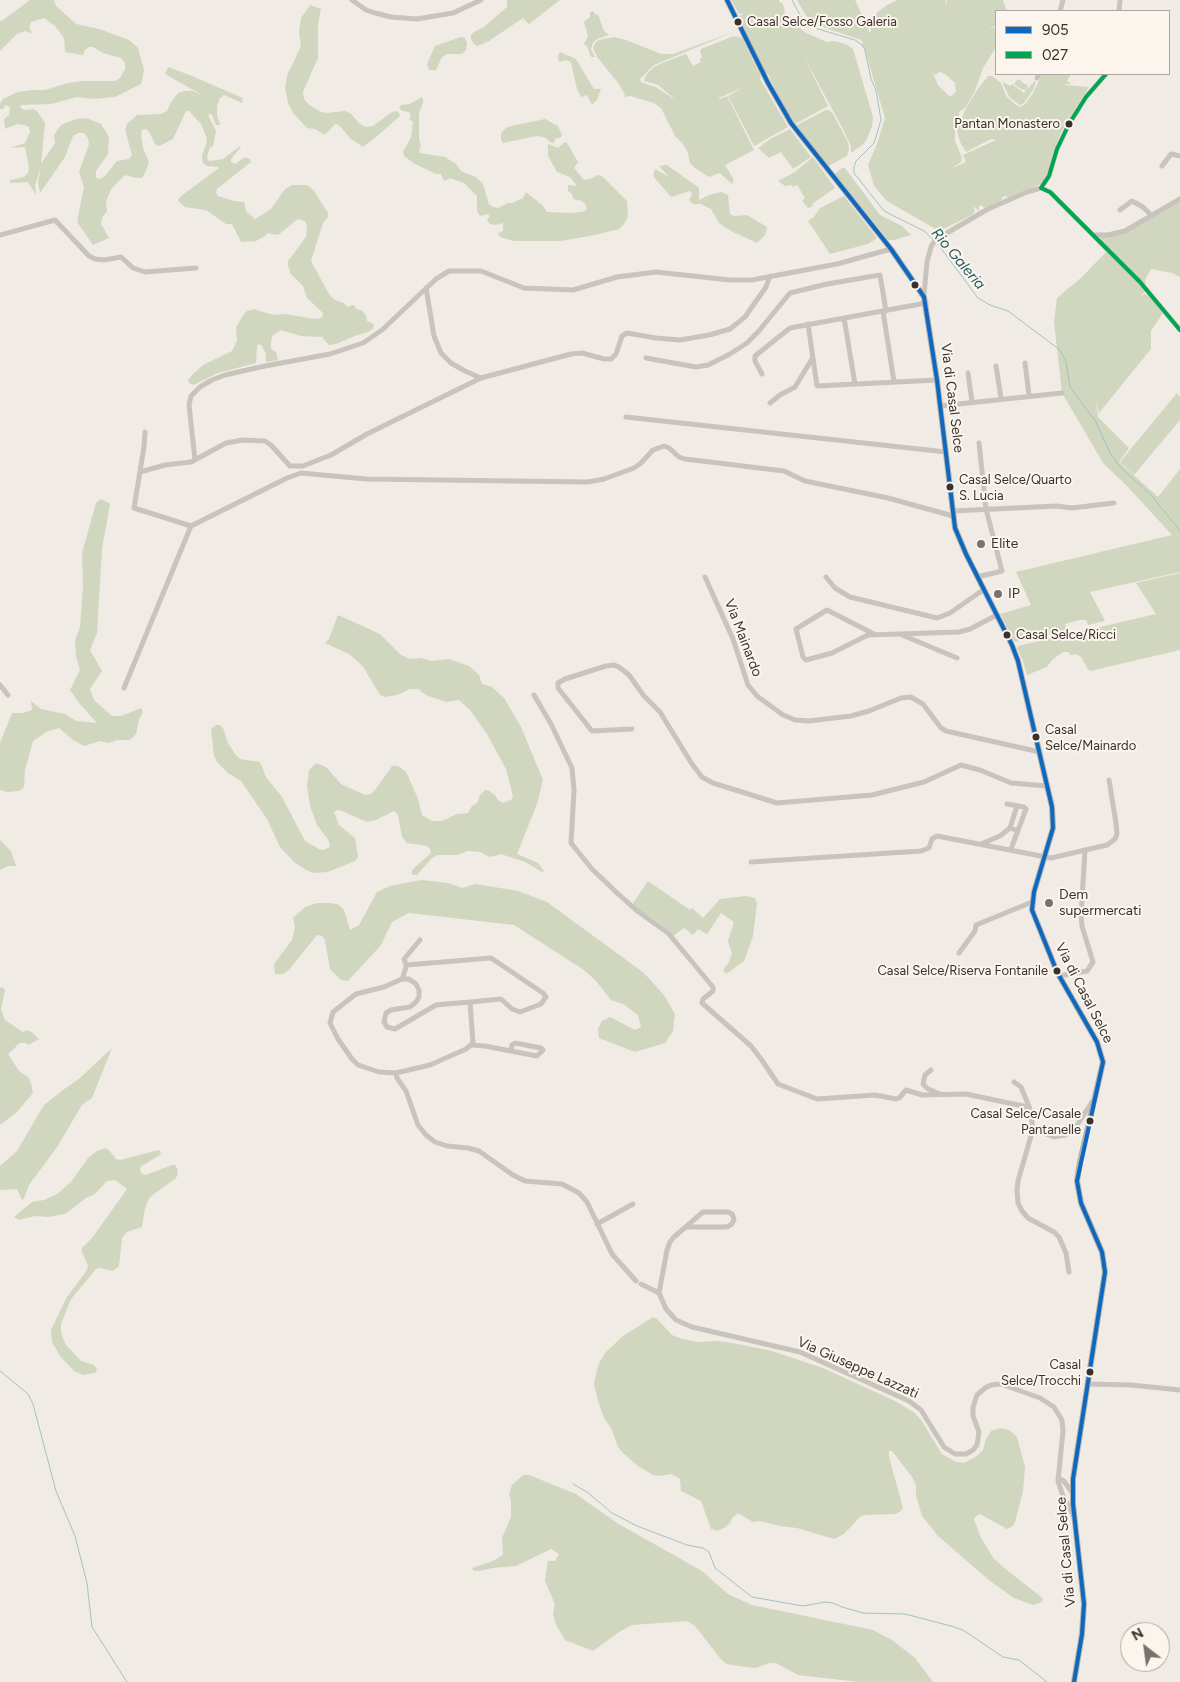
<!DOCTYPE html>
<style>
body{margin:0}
#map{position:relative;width:1180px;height:1682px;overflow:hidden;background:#f0ebe5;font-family:Figtree,sans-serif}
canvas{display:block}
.legend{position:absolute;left:995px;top:10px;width:175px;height:65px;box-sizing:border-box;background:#fbf5ee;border:1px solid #aea6a0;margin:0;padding:6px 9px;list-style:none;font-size:15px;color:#3b302b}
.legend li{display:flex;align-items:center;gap:10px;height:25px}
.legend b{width:25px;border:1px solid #aea6a0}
.north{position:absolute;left:1120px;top:1622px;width:50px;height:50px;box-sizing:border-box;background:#fbf5ee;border:1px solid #aea6a0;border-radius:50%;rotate:330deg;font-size:14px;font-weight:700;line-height:20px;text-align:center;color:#3b302b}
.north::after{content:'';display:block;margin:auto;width:18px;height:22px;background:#7a716c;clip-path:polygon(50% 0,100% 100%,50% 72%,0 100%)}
</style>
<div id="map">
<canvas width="1180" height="1682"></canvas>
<ul class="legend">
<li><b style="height:6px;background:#0c69bf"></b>905</li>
<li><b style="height:6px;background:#00a651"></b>027</li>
</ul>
<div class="north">N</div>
</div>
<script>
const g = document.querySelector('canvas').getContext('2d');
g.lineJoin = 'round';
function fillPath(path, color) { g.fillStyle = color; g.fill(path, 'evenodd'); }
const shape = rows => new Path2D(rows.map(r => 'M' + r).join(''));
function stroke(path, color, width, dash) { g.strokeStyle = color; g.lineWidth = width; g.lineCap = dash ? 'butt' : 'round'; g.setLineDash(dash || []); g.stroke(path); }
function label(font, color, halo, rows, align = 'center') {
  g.font = font + ' Figtree,sans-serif'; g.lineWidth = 4; g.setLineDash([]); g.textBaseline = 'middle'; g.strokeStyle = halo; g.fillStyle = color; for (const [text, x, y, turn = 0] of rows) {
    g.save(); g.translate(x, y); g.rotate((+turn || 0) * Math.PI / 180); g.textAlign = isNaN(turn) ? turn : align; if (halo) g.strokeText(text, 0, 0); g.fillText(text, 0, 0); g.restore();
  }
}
fillPath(shape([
 [30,0,54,0,56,6,76,24,99,29,129,40,138,48,144,70,141,84,115,97,93,99,77,97,51,104,21,105,20,107,24,110,33,109,37,111,45,123,41,164,55,143,54,135,61,125,76,119,86,118,101,124,109,137,108,154,96,171,96,178,100,179,105,176,117,161,129,159,132,155,125,130,127,124,137,115,161,114,167,111,171,102,178,93,185,91,193,91,204,96,165,74,168,67,192,76,243,98,242,103,224,95,220,98,217,106,217,115,220,124,219,125,216,125,212,115,210,114,208,115,216,131,213,146,210,148,207,156,208,160,210,161,223,159,240,146,241,147,231,159,231,162,235,164,245,157,250,159,251,162,217,189,216,193,218,196,234,201,244,202,246,211,255,219,271,209,285,189,292,185,307,185,314,191,328,213,328,217,323,223,311,261,329,294,335,300,344,303,347,307,354,305,356,309,361,310,366,315,367,321,374,324,373,329,368,332,355,336,336,344,329,345,322,337,301,336,281,330,272,336,271,344,271,349,276,352,278,360,266,362,266,354,262,346,259,344,257,346,256,363,218,373,193,385,189,383,188,380,194,373,203,365,232,351,237,341,236,328,243,315,247,311,254,309,273,315,285,314,315,319,321,318,323,315,323,313,307,298,303,286,291,274,288,266,288,261,306,237,307,226,305,221,298,219,278,235,268,233,265,236,256,241,241,242,232,224,226,224,206,210,185,207,179,202,178,200,181,196,219,168,218,167,207,166,203,163,202,156,206,144,207,138,201,124,189,111,186,111,173,139,159,146,155,144,148,130,145,129,142,130,141,135,143,148,149,162,145,173,142,178,136,178,125,175,112,188,106,201,107,211,102,218,101,224,109,238,93,245,77,222,84,187,79,172,89,144,88,138,84,133,78,133,73,136,65,157,40,193,38,182,41,167,35,185,36,195,28,182,10,183,10,180,24,177,28,173,29,167,25,147,10,148,25,143,30,132,29,127,24,125,17,124,5,129,4,119,9,115,10,107,6,105,3,109,0,109,0,104,3,99,18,92,32,90,45,90,68,83,83,81,115,81,120,78,125,69,125,63,121,58,103,53,93,47,89,47,85,50,83,55,65,52,64,38,55,26,44,18,31,22,29,28,32,32,31,33,25,31,17,34,0,51,0,21,3,20],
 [507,0,560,0,529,24,523,18,489,41,478,46,475,45,471,39,471,35,474,32,484,27,507,7],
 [731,0,779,0,779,2,782,3,784,7,785,15,789,16,804,32,827,42,834,41,846,44,853,49,873,117,872,126,866,141,861,146,851,153,851,146,844,131,803,55,828,106,795,124,786,112,768,74,766,74,748,37,739,16,744,13,739,14],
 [797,0,855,0,868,28,869,33,871,31,869,19,887,5,898,0,946,0,945,7,947,0,1003,0,1007,11,996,11,996,25,985,32,996,26,996,47,983,68,975,91,965,108,959,112,959,116,955,125,955,141,962,158,961,162,952,168,966,162,963,155,996,140,991,139,966,152,960,142,957,131,965,110,977,90,988,76,992,76,1001,83,1006,96,1016,105,1021,107,1026,103,1033,93,1042,74,1071,74,1067,81,1071,84,1065,84,1065,85,1089,87,1061,132,1052,156,1047,177,1043,183,1008,198,1006,196,1002,197,1002,200,985,208,981,205,979,206,979,211,974,206,975,211,972,215,939,231,887,201,874,186,868,165,877,144,885,118,865,50,862,44,863,43,861,40,817,25,805,14],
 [939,72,945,74,955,83,956,92,950,97,938,85,933,73,936,75],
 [310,5,321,9,318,24,318,58,303,92,304,99,309,105,321,112,327,113,345,111,351,114,359,123,365,127,373,126,392,112,397,111,399,113,400,116,376,137,363,147,350,138,339,125,335,124,325,135,315,129,307,128,293,113,288,103,285,88,287,76,301,46,299,32,301,18],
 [593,11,596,15,598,14,604,31,609,35,597,39,593,43,591,49,595,57,591,57,587,46,584,44,588,36,584,22,590,17,590,12],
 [736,31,654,65,639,80,643,83,656,87,677,101,658,85,644,81,646,75,654,67,662,63,686,54,693,66,701,62,699,59,702,58,700,51,701,49,734,36,742,38,761,77,760,79,788,127,754,146,728,96,742,88,721,97,719,96,720,99,727,96,754,150,725,165,734,180,732,184,720,173,709,177,695,168,690,163,688,153,683,144,675,136,661,108,654,103,630,96,624,97,625,95,619,84,597,57,593,48,595,43,599,40,614,37,626,40,661,54,673,54],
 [461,37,465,38,467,44,466,50,462,54,447,54,442,57,436,70,429,70,427,64,435,46],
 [560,52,576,59,594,89,601,89,597,100,592,105,587,95,581,97,577,89,571,62,566,60,559,62,558,56],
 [1018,79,1028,86,1026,90,1036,80,1034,88,1024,103,1020,105,1010,98,1003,84,1003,82,1010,86,1012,84,1024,93,1026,90,1023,89,1022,90,1014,84],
 [422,97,423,99,423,103,419,113,419,138,421,146,419,149,420,153,445,157,456,164,461,171,476,177,483,184,489,204,493,207,498,208,508,203,512,203,523,198,526,192,542,205,547,212,573,213,585,211,587,208,585,204,582,201,573,199,572,194,568,191,568,185,577,186,570,177,557,172,548,156,548,144,558,148,565,142,567,143,578,162,574,168,584,180,590,179,598,175,602,176,627,201,628,217,624,224,619,229,595,235,561,241,514,241,500,237,498,233,503,231,503,223,496,225,490,224,487,220,490,216,487,214,480,216,477,211,477,196,464,183,450,178,444,181,441,174,436,174,415,164,404,156,403,152,411,137,413,122,409,119,411,116,409,112,402,111,399,107,401,105,410,104],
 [826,110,829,110,833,114,848,142,849,149,847,156,827,167,795,126],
 [545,119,558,126,562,135,560,138,556,138,554,143,550,142,546,138,537,136,503,143,501,140,501,133,507,127],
 [790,129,811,157,793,169,781,152,769,158,758,148,770,139],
 [813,157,835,188,812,204,813,206,808,208,802,201,805,198,797,185,793,187,792,185,785,186,778,181,795,172],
 [667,165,699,188,699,200,709,195,721,192,728,195,730,214,734,216,747,215,767,227,765,235,757,243,731,231,719,223,711,209,701,204,693,204,689,200,692,194,690,191,671,197,653,176,655,169,669,177,659,166],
 [842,168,845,168,880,215,902,226,911,235,894,240,888,240,835,174],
 [844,196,877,238,868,244,830,254,808,221,814,217,820,208],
 [1180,202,1180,277,1172,273,1151,269,1145,280,1146,290,1139,298,1144,294,1149,295,1163,313,1151,331,1151,349,1099,413,1096,400,1098,417,1129,448,1119,462,1158,497,1180,469,1180,572,1090,592,1105,621,1088,625,1086,620,1080,620,1065,624,1067,630,1015,642,1000,614,1031,605,1016,572,1172,535,1128,487,1103,463,1062,393,1054,322,1057,298,1082,277,1109,249,1100,239,1102,237,1110,236],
 [1177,393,1180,397,1180,420,1134,475,1120,462],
 [101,499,110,504,102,549,97,633,90,650,102,671,90,689,94,700,112,716,121,716,141,708,143,712,139,720,136,734,130,740,117,740,109,743,100,741,84,746,73,740,59,728,48,731,33,741,25,770,24,787,19,791,7,792,0,790,0,743,12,713,23,713,32,710,31,701,41,709,65,714,76,721,97,723,80,704,70,690,80,670,76,656,75,640,80,627,83,587,82,553,96,503],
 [1180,573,1180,650,1090,671,1087,668,1082,658,1076,654,1071,655,1068,652,1063,652,1052,660,1047,667,1027,675,1023,661,1028,661,1023,661,1017,648,1018,646,1156,614,1136,583],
 [338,615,380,634,401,655,410,659,421,658,432,661,449,659,469,666,479,675,482,684,492,687,504,698,521,727,543,780,537,804,517,854,538,863,544,871,542,872,525,862,501,854,490,857,480,852,467,851,458,855,438,855,432,858,417,875,413,875,411,873,413,869,431,853,430,849,427,846,407,843,402,837,398,815,394,811,376,820,367,822,342,811,338,810,334,812,339,825,355,838,358,857,355,861,328,872,314,873,306,870,294,862,280,847,267,819,241,781,228,773,217,762,214,756,211,729,216,725,220,725,223,728,228,743,235,754,240,759,260,762,266,777,282,797,305,841,319,849,323,850,330,847,329,841,317,825,310,806,307,786,308,777,309,770,316,763,326,767,341,784,365,795,371,794,375,790,392,766,398,766,405,771,408,776,418,799,422,815,432,821,442,821,457,814,468,813,472,806,477,803,480,795,485,790,489,791,495,795,498,800,503,803,511,800,513,796,506,769,487,734,470,710,459,700,446,702,426,695,418,689,410,689,397,695,385,697,380,695,364,668,356,660,349,654,325,643,329,639],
 [0,840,11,851,16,866,8,866,0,870],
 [421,880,448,883,462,888,476,884,518,891,547,902,644,973,664,995,675,1014,673,1031,665,1043,635,1052,599,1038,598,1029,602,1021,610,1017,635,1030,641,1027,638,1015,623,1004,611,1000,596,981,584,970,514,925,409,913,392,922,381,945,348,981,341,980,330,969,325,940,322,936,317,935,289,970,283,974,275,974,274,964,292,940,295,927,293,918,305,907,317,903,331,903,339,905,344,910,350,930,359,925,377,892,390,886],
 [648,881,690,910,692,908,703,918,720,899,746,896,755,898,757,903,753,936,744,961,726,974,723,970,729,962,732,953,728,941,734,922,721,913,707,934,698,929,693,935,684,928,673,936,659,923,632,905],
 [2,987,5,990,1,1009,5,1020,23,1032,27,1030,32,1032,39,1039,28,1045,26,1043,20,1043,8,1054,19,1071,28,1077,31,1083,33,1093,17,1112,0,1125,0,988],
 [112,1048,92,1098,82,1105,57,1147,29,1185,24,1198,22,1200,17,1189,0,1190,0,1166,17,1151,44,1105,63,1090,80,1078],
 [105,1148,109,1150,116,1159,120,1160,159,1150,161,1152,160,1155,140,1167,140,1170,142,1174,146,1175,172,1165,175,1165,177,1168,178,1174,176,1178,150,1197,145,1208,142,1227,127,1232,122,1238,119,1266,113,1271,101,1268,96,1269,71,1299,61,1324,61,1333,66,1345,81,1361,94,1365,97,1369,95,1373,83,1375,74,1371,60,1356,52,1342,51,1330,67,1297,87,1270,88,1265,82,1252,82,1248,92,1238,127,1189,115,1180,107,1181,95,1194,86,1198,65,1214,48,1217,35,1216,19,1220,14,1217,32,1202,44,1200,57,1194,71,1182,88,1158,97,1151],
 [653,1317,657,1319,672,1335,682,1339,697,1342,716,1341,727,1342,772,1351,823,1368,895,1401,915,1413,921,1420,942,1454,956,1462,964,1463,977,1456,983,1450,986,1439,991,1431,1000,1428,1009,1430,1017,1437,1025,1467,1023,1491,1015,1522,1013,1526,1007,1529,980,1514,977,1515,974,1519,981,1538,994,1559,1008,1571,1040,1596,1043,1599,1042,1602,1033,1605,1014,1598,990,1581,938,1536,922,1516,916,1495,916,1485,912,1477,892,1451,889,1451,889,1457,903,1508,902,1510,896,1514,864,1515,860,1517,844,1534,834,1539,797,1528,780,1526,760,1521,753,1522,738,1513,732,1518,730,1523,724,1528,717,1531,711,1529,701,1501,681,1491,680,1479,677,1477,671,1474,659,1476,653,1475,638,1466,623,1453,618,1447,611,1428,604,1418,598,1401,594,1384,595,1378,599,1363,605,1353,623,1336],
 [523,1475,529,1475,576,1494,617,1523,702,1571,728,1594,752,1605,873,1630,892,1640,915,1658,933,1682,859,1682,798,1675,776,1663,770,1663,755,1668,731,1665,725,1663,720,1658,695,1626,687,1621,632,1625,619,1632,593,1651,565,1640,556,1625,553,1614,555,1604,545,1581,548,1561,555,1561,559,1554,551,1549,516,1566,492,1568,479,1571,474,1571,472,1568,493,1561,503,1555,502,1538,511,1517,511,1501,509,1494,512,1485]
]), '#d1d6bf');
stroke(shape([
 [792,0,801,17,809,25,818,29,855,40,862,45,865,50,871,79,876,90,881,120,874,143,856,161,854,167,854,173,884,211,924,231,934,240],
 [937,243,978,298,990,305,1008,311,1060,350,1066,362,1070,387,1096,422,1110,453,1121,468,1152,496,1180,531],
 [0,1371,28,1394,33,1404,56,1491,75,1536,87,1583,92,1627,127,1682],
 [573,1484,587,1492,612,1513,637,1526,687,1545,703,1548,709,1552,715,1568,752,1597,803,1606,825,1602,833,1603,842,1607,863,1613,905,1614,951,1626,963,1630,1003,1657,1019,1660,1047,1682]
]), '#a1c2c1', 1);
stroke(shape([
 [352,0,366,10,375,13,391,17,417,19,453,13,481,0],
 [1060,11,1063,0],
 [1119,11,1120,0],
 [1037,78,1039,74],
 [1162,166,1171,154,1180,156],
 [1041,188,1050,192,1140,282,1180,330],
 [1120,210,1132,201,1143,207,1151,215],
 [0,235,55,220,89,256,95,259,104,260,121,257,133,268,145,272,196,268],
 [1094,235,1108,235,1125,231,1180,199],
 [426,288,434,336,441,353,451,363,465,371,481,378],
 [924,295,927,262,931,247,935,240,988,209,1027,192,1041,188,1049,176,1057,149,1069,124,1086,97,1106,74],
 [883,311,894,382],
 [844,318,855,384],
 [808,324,817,386,937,380],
 [646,358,696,367,708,365,730,354,747,343,758,332,790,293,827,284,880,275,886,311],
 [1025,363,1029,395],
 [996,366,1001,398],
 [968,373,972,402],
 [762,374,755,361,755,356,790,328,926,303],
 [770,403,780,395,795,387,812,359],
 [940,406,1062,393],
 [626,417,946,452],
 [145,432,144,447,134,508,191,526],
 [195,460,189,405,191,396,200,387,212,380,225,375,265,366,330,354,363,343,382,330,436,279,449,271,481,271,524,288,573,290,617,277,656,272,730,280,752,280,837,264,891,249],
 [140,472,165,465,191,462,226,443,243,440,265,441,271,445,290,466,303,466,331,455,367,434,481,378,571,354,582,353,604,359,611,359,616,354,622,336,627,333,656,338,680,340,709,335,730,329,745,317,766,287,770,276],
 [953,511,1056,506,1072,508,1114,503],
 [705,577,733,639,748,685,757,696,783,715,795,720,809,721,851,716,869,711,901,698,911,697,923,704,941,728,946,731,1040,752],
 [826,577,835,588,850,597,937,618,950,613,983,590],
 [977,577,1002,571,986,509,979,443],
 [874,634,827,610,796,629,803,657,806,660,832,653,868,635,959,632,970,629,997,615],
 [902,635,957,658],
 [0,685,8,695],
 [124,688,191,526,287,478,301,473,366,479,588,482,604,479,634,468,641,463,653,450,664,446,669,448,679,457,685,459,784,471,805,481,888,498,953,516],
 [534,695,551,724,572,768,574,790,571,843,592,869,616,892,636,910,668,933,713,987,713,991,703,999,702,1003,751,1046,761,1059,778,1084,817,1099,875,1095,896,1099,899,1098,906,1090,922,1095,966,1094,1023,1106,1030,1110,1033,1129,1054,1137,1065,1135,1074,1130,1092,1102],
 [632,729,592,731,558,688,558,683,565,679,606,666,614,665,619,667,629,675,644,696,660,712,692,764,702,777,713,783,777,803,872,795,924,782,961,765,980,770,1011,783,1047,786],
 [1007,804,1024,807,1026,809,1011,849],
 [1010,828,1017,806],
 [981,844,1000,836,1010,828,1018,831],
 [751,862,921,851,929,848,932,839,937,836,1051,858,1107,845,1115,839,1117,834,1116,823,1109,780],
 [420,940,404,959,406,965,491,958,543,993,546,997,541,1004,520,1012,512,1009,501,999,470,1002],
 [959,953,975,931,976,925,1032,902],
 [1059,976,1087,971,1093,962,1082,926,1081,916,1085,850],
 [402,979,409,979,416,984,419,990,419,997,416,1002,410,1007,391,1010,386,1013,384,1022,387,1027,395,1029,436,1005,470,1002,473,1043,466,1049,430,1065,396,1073,379,1072,358,1065,352,1059,338,1039,330,1023,333,1012,356,994,384,987,402,979],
 [402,979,407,965],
 [472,1045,485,1046,537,1056,543,1050,541,1048,515,1043,512,1045,511,1051],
 [931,1070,925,1075,923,1084,928,1089,940,1094],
 [396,1073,397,1078,406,1091,418,1125,426,1135,435,1142,447,1146,468,1148,479,1151,513,1175,525,1181,562,1184,579,1193,587,1202,612,1254,636,1281],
 [1014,1082,1021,1087,1030,1109],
 [1033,1129,1018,1181,1017,1190,1018,1203,1022,1211,1028,1218,1054,1232,1059,1237,1066,1253,1069,1272],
 [597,1224,633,1204],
 [686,1227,727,1227,732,1224,734,1219,732,1214,728,1212,703,1212,674,1237,670,1242,667,1250,659,1293,666,1309,676,1320,692,1327,800,1352,909,1401,921,1410,944,1447,955,1454,966,1454,973,1450,977,1445,979,1432,973,1416,973,1407,977,1395,985,1388,991,1385,1001,1384,1040,1398,1054,1407,1062,1420,1063,1431,1058,1481,1062,1493,1074,1517],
 [641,1284,659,1293],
 [1088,1384,1131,1385,1180,1390],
 [1058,1478,1064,1481,1073,1494]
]), '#c9c3be', 5);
stroke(shape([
 [727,0,768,83,791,123,891,249,924,297,937,380,955,528,966,554,1012,645,1018,661,1052,807,1053,828,1034,892,1032,910,1057,972,1097,1042,1103,1062,1080,1162,1077,1181,1081,1203,1102,1252,1105,1272,1073,1479,1073,1504,1084,1604,1082,1634,1074,1682]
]), '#b8b1ad', 6);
stroke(shape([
 [727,0,768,83,791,123,891,249,924,297,937,380,955,528,966,554,1012,645,1018,661,1052,807,1053,828,1034,892,1032,910,1057,972,1097,1042,1103,1062,1077,1181,1081,1203,1102,1252,1105,1272,1073,1479,1073,1504,1084,1604,1082,1634,1074,1682]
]), '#0c69bf', 4);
stroke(shape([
 [1041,188,1050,192,1140,282,1180,330],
 [1041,188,1049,176,1057,149,1069,124,1086,97,1106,74]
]), '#00a651', 4);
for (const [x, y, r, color] of [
 [738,22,4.5,"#3b302b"],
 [1069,124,4.5,"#3b302b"],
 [915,285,4.5,"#3b302b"],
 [950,487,4.5,"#3b302b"],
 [981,544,5,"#7a716c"],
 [998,594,5,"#7a716c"],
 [1007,635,4.5,"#3b302b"],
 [1036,737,4.5,"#3b302b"],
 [1049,903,5,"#7a716c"],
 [1057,971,4.5,"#3b302b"],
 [1090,1121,4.5,"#3b302b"],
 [1090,1372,4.5,"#3b302b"]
]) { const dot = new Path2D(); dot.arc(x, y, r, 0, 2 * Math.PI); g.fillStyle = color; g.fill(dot); stroke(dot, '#fbf5ee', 2); }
label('13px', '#3b302b', '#fbf5ee', [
 ["Casal Selce/Fosso Galeria",747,22],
 ["Pantan Monastero",1060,124,"right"],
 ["Casal Selce/Quarto",959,480],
 ["S. Lucia",959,496],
 ["Casal Selce/Ricci",1016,635],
 ["Casal",1045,730],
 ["Selce/Mainardo",1045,746],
 ["Casal Selce/Riserva Fontanile",1048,971,"right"],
 ["Casal Selce/Casale",1081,1114,"right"],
 ["Pantanelle",1081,1130,"right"],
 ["Casal",1081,1365,"right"],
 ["Selce/Trocchi",1081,1381,"right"]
], 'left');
label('14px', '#3b302b', '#fbf5ee', [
 ["Via di Casal Selce",952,398,83],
 ["Via Mainardo",743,638,69],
 ["Via di Casal Selce",1084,993,63],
 ["Via Giuseppe Lazzati",858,1368,24],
 ["Via di Casal Selce",1066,1552,-95]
]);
label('14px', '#3b302b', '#fbf5ee', [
 ["Elite",991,544],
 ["IP",1008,594],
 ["Dem",1059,895],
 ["supermercati",1059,911]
], 'left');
label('italic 15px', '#1f5a5e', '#fbf5ee', [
 ["Rio Galeria",958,259,50]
]);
</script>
